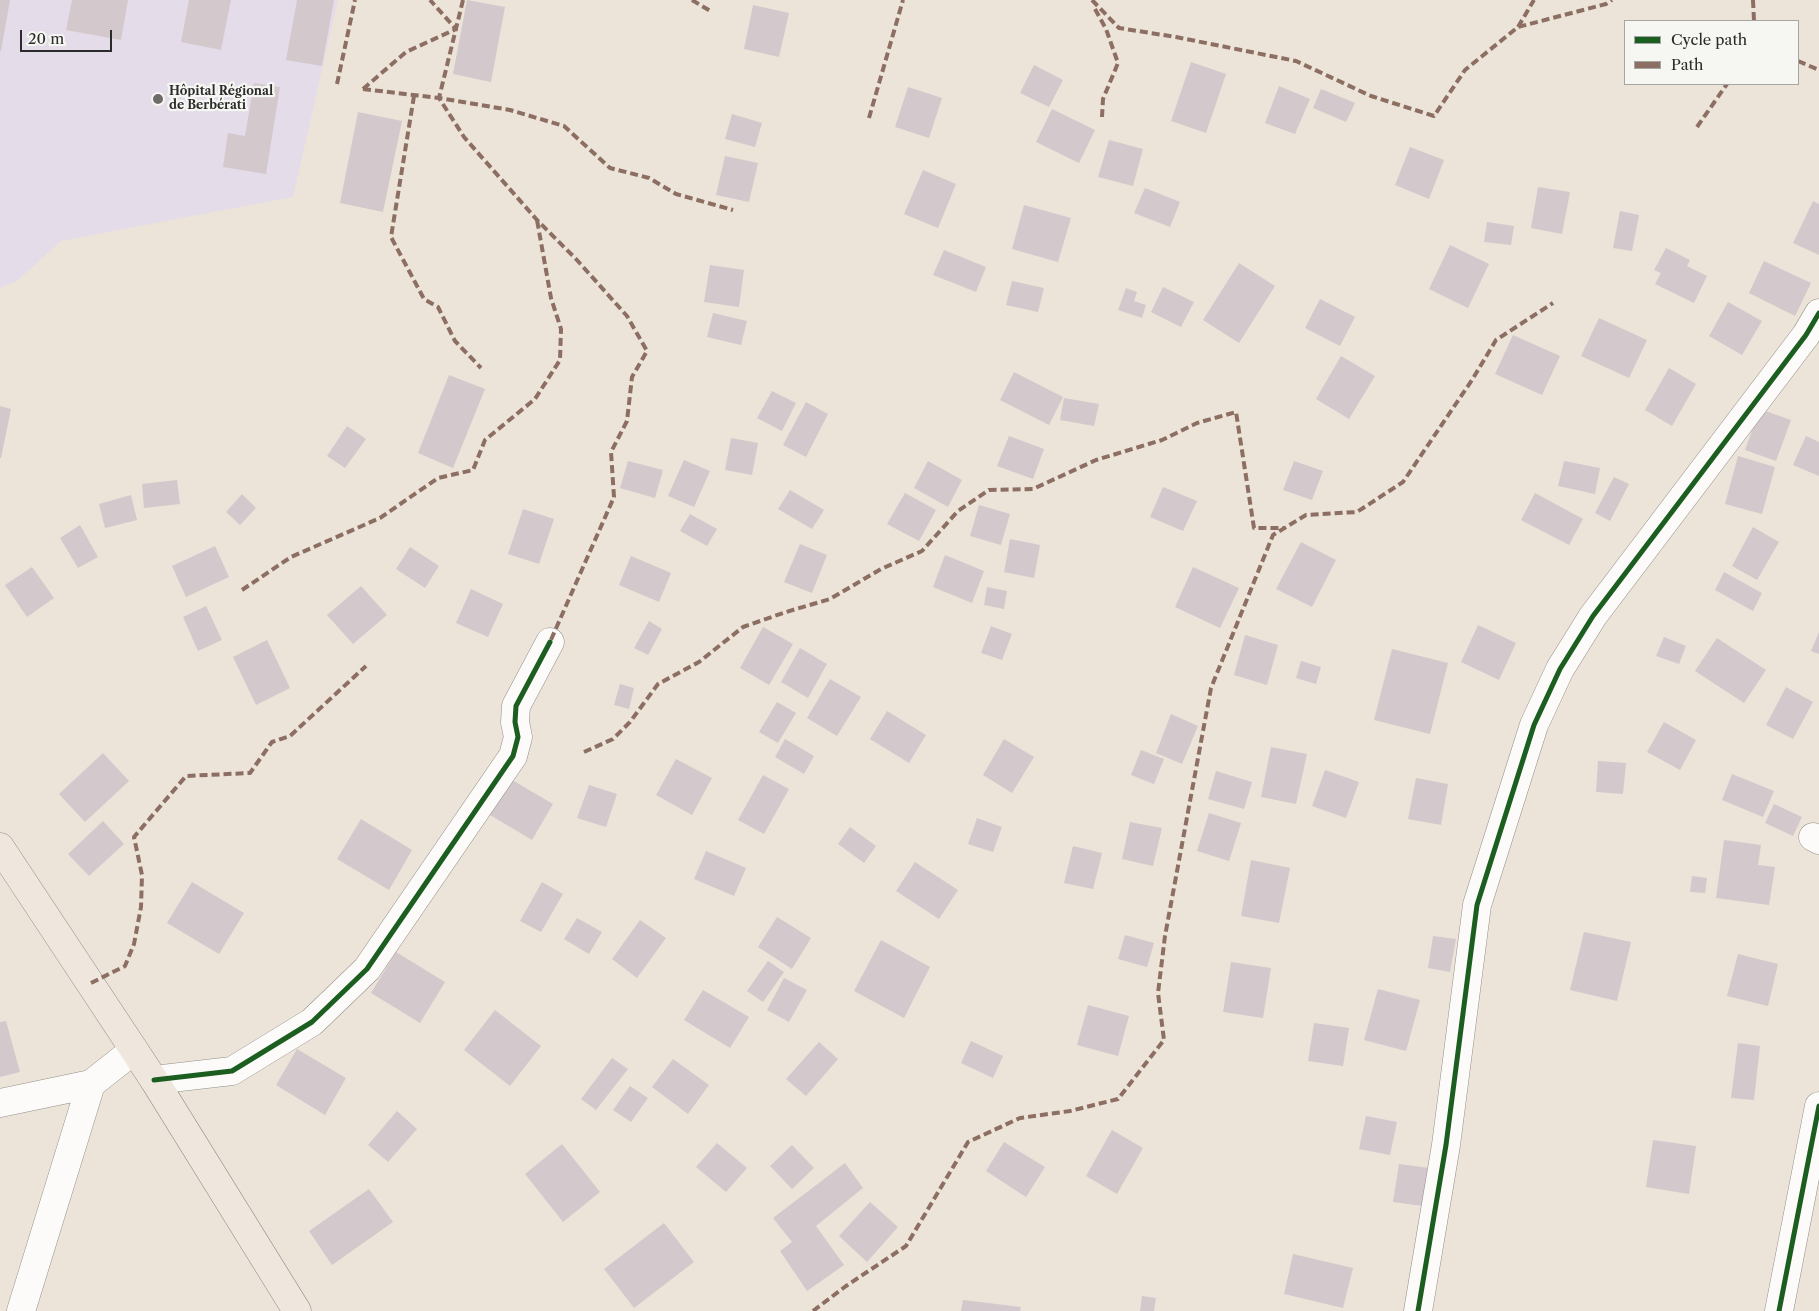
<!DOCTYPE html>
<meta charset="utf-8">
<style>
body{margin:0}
#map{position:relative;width:1819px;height:1311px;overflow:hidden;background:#ece4d8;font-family:"Libre Caslon Text",serif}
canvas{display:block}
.legend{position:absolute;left:1624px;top:20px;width:175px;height:65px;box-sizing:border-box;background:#f6f6f2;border:1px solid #a5a5a2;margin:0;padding:6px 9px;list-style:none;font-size:15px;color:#2b2b2b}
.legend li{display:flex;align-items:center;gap:10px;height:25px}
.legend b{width:25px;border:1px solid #a5a5a2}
.scale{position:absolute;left:20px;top:30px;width:92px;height:22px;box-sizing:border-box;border:2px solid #2b2b2b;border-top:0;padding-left:6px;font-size:15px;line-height:18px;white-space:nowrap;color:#2b2b2b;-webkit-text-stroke:4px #f6f6f2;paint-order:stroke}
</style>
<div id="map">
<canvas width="1819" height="1311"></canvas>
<ul class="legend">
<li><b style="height:6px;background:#1b5e20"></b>Cycle path</li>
<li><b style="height:6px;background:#8d6e63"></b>Path</li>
</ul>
<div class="scale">20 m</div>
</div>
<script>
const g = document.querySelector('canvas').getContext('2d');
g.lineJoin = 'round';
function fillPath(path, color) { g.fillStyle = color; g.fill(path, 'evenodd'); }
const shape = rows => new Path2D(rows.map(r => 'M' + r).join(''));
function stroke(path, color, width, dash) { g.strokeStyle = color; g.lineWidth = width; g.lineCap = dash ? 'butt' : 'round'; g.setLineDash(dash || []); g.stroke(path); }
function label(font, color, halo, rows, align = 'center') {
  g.font = font + ' "Libre Caslon Text",serif'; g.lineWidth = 4.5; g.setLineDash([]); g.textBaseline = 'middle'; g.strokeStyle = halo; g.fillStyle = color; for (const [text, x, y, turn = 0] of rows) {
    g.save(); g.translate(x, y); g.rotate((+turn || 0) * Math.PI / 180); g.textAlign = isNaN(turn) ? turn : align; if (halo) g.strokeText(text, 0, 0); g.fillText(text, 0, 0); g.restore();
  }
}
fillPath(shape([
 [0,0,338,0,293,197,61,241,17,281,0,288]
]), '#e4dce8');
fillPath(shape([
 [0,0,10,0,1,51,0,51],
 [72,0,128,0,121,40,66,30],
 [189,0,231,0,221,50,181,42],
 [297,0,334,0,322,66,286,60],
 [467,0,505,7,491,82,453,74],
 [753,5,789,13,779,57,744,49],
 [1191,62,1226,74,1206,133,1171,121],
 [1034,65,1063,80,1049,107,1020,93],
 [254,83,280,87,266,174,223,167,228,133,245,136],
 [1279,86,1310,99,1295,134,1265,123],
 [908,87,942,98,929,138,895,127],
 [1321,89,1355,103,1346,122,1313,108],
 [1052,109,1095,130,1079,163,1036,142],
 [358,112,402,121,383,212,340,203],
 [732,114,762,123,755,147,725,139],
 [1109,140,1143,149,1133,186,1098,177],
 [1410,147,1444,160,1429,199,1395,185],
 [725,156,758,163,749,202,716,195],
 [923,170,956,184,938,228,904,214],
 [1538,187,1570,192,1562,234,1531,228],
 [1145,188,1180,202,1170,227,1134,213],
 [1813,201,1819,204,1819,255,1793,243],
 [1024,205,1071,218,1058,262,1012,249],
 [1620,211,1639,215,1632,251,1613,248],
 [1487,222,1514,226,1511,245,1484,242],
 [1450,245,1489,264,1468,308,1429,289],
 [1666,248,1690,260,1687,266,1707,276,1694,303,1655,284,1661,273,1654,270],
 [944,250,986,267,976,292,933,275],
 [1764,261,1811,283,1795,316,1749,293],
 [1239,263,1275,286,1239,343,1203,320],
 [710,265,744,270,739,307,704,302],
 [1012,281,1044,288,1038,312,1006,305],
 [1163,287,1194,302,1181,327,1151,312],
 [1126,288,1137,292,1134,301,1146,305,1142,318,1118,310],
 [1320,299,1355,317,1340,346,1305,328],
 [1728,302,1762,321,1742,355,1709,336],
 [713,313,747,321,741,345,707,337],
 [1599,318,1647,340,1629,378,1581,356],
 [1513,335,1560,356,1542,395,1495,374],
 [1341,356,1375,376,1349,419,1316,399],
 [1669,368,1696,384,1672,426,1645,410],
 [1014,372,1063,397,1049,425,1000,400],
 [449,375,485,389,453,468,418,453],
 [772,391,796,403,782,431,757,418],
 [1064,398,1099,404,1094,426,1060,420],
 [806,402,828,414,806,457,783,445],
 [0,406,11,409,1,458,0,458],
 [1760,409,1791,420,1776,461,1745,450],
 [347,426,366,439,345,468,327,456],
 [1009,436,1044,449,1033,479,997,466],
 [1806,436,1819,442,1819,476,1793,465],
 [731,438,758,443,752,475,725,470],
 [1738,456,1775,467,1762,514,1725,504],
 [684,460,710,471,694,507,668,496],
 [628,461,663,470,655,498,620,488],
 [928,461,962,480,948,507,914,488],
 [1294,461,1323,471,1312,500,1283,490],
 [1564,461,1600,468,1595,494,1558,486],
 [1614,477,1629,484,1610,521,1595,513],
 [177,480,180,504,144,508,142,484],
 [1163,487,1197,501,1183,531,1150,517],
 [790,490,824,510,812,529,778,509],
 [905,493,936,510,919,541,887,524],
 [1535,493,1583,519,1569,545,1521,520],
 [242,494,256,508,240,525,226,512],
 [131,495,137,520,105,528,99,504],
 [979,505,1010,514,1001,545,970,536],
 [523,509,554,519,539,564,508,554],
 [690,514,717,529,707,546,680,531],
 [80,525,98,557,78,568,60,538],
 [1753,527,1779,542,1757,580,1732,566],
 [1010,539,1040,545,1034,578,1004,572],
 [1301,542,1336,560,1312,607,1276,589],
 [800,544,827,555,812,593,784,582],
 [215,546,229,577,186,597,172,566],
 [410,547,439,566,425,588,396,569],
 [945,555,984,571,972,603,933,587],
 [631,556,671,573,659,602,619,585],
 [32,567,54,598,27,617,5,585],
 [1193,567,1239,588,1220,628,1175,607],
 [1724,572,1762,593,1753,611,1715,590],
 [361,586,387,615,353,644,327,615],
 [987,587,1007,591,1004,609,984,605],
 [471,589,503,604,488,637,456,623],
 [206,606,222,640,198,651,183,617],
 [649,621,662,629,648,655,634,648],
 [1478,625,1516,643,1499,680,1461,662],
 [991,626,1012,634,1002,660,981,653],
 [763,627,793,644,769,685,740,668],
 [1819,632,1819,654,1811,651],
 [1245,635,1278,645,1267,685,1234,675],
 [1664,637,1686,646,1679,664,1656,656],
 [1717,638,1766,670,1744,703,1695,671],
 [267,640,290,688,256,705,233,657],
 [800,648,827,664,808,698,781,682],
 [1392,649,1448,663,1430,734,1374,720],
 [1301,661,1321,667,1316,684,1296,678],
 [830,679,861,697,837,736,807,718],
 [620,684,634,688,629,709,614,705],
 [1786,687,1813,702,1793,739,1766,725],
 [777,702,796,713,778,743,759,732],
 [887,711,926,735,909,763,870,739],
 [1171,714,1198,726,1182,764,1156,753],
 [1664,722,1696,740,1680,770,1647,752],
 [785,739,814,756,804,774,775,757],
 [1004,739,1034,757,1012,793,983,775],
 [1271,747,1307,754,1296,804,1261,797],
 [1141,750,1164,759,1154,784,1131,775],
 [103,753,129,781,85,822,59,794],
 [676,759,712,778,692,815,656,795],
 [1598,761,1626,763,1623,794,1596,792],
 [1325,770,1359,782,1346,818,1312,806],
 [1216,771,1252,782,1244,809,1208,799],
 [1732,774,1774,791,1763,817,1722,800],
 [763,775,789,789,764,834,738,820],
 [507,777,553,804,532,840,485,812],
 [1416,778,1448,784,1441,825,1408,819],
 [589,785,617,794,606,827,577,818],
 [1774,804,1802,817,1793,836,1765,823],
 [1209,813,1241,823,1229,861,1197,851],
 [977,818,1002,827,993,852,968,844],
 [361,819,412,850,389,890,337,859],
 [103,821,124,844,89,876,68,854],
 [1130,822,1162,828,1153,866,1122,859],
 [850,827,876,846,864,863,838,844],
 [1724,840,1761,845,1758,865,1775,867,1769,905,1716,898],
 [1073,846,1102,853,1093,889,1064,883],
 [706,851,746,868,734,896,694,879],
 [1251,860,1290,868,1279,923,1241,916],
 [915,862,958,890,939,919,896,891],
 [1692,876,1707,878,1705,893,1690,892],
 [192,882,244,913,219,954,167,923],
 [542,882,563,894,541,932,520,921],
 [777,917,811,938,792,969,758,947],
 [577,918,602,932,589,954,564,939],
 [640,920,666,938,637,978,612,959],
 [1584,932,1631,942,1617,1001,1570,990],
 [1125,935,1154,943,1147,967,1118,959],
 [1433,936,1456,939,1450,972,1428,968],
 [881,940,930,967,904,1018,854,991],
 [396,952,445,982,420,1023,371,993],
 [1738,954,1778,964,1768,1006,1727,996],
 [768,961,784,972,763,1002,747,991],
 [1231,962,1271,968,1263,1018,1223,1012],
 [784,978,807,990,789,1022,767,1010],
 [1378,989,1420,1000,1406,1051,1364,1040],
 [703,990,749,1017,730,1048,684,1020],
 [1088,1005,1129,1016,1118,1056,1077,1045],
 [495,1010,541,1046,510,1086,464,1050],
 [6,1021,20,1072,0,1077,0,1022],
 [1314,1023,1349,1028,1343,1066,1308,1061],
 [971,1041,1003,1056,993,1078,961,1063],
 [819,1042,838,1059,806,1096,786,1079],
 [1738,1043,1760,1046,1754,1100,1731,1098],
 [297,1049,346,1078,325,1115,276,1085],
 [612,1058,628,1069,596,1110,581,1099],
 [673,1059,709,1085,688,1114,652,1087],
 [630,1086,648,1098,631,1122,613,1110],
 [397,1111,417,1129,388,1162,368,1145],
 [1366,1116,1397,1122,1390,1155,1359,1149],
 [1112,1130,1143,1148,1117,1194,1086,1176],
 [1653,1140,1696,1146,1689,1194,1646,1187],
 [1004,1142,1045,1167,1026,1197,986,1171],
 [717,1143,747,1168,726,1192,696,1167],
 [562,1144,600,1192,563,1222,525,1174],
 [792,1145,814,1168,792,1189,770,1166],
 [845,1163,863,1188,816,1226,844,1265,807,1291,780,1251,792,1242,773,1218],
 [1399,1164,1429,1168,1423,1206,1393,1202],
 [369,1189,393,1222,332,1265,309,1231],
 [870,1202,898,1227,867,1262,839,1236],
 [664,1223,694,1262,634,1308,604,1269],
 [1293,1254,1353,1268,1343,1308,1284,1294],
 [1142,1296,1156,1298,1154,1311,1140,1311],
 [963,1300,1021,1307,1020,1311,961,1311]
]), '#d3c8cc');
const street = shape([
 [1813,837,1819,840],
 [154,1080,232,1071,312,1022,367,969,513,756,518,737,515,722,516,706,550,642],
 [0,1103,91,1084,134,1050],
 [21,1311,91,1084],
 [1418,1311,1446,1145,1477,905,1534,725,1560,669,1593,616,1806,335,1819,313],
 [1779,1311,1819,1106]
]);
const primary = shape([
 [0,847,154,1080,297,1311]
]);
stroke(street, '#918e88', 29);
stroke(primary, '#918e88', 29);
stroke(street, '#fcfbf9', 28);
stroke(primary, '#efe6de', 28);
stroke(shape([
 [463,0,439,98,464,137,537,220,576,259,627,316,647,351,632,377,627,421,611,452,614,497,550,642],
 [692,0,712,12],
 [1092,0,1119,28,1176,37,1296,61,1371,96,1434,116,1465,70,1518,27,1606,4,1612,0],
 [1753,0,1754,21],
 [1095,9,1106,29,1118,63,1103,99,1102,117],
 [1518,27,1534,0],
 [1798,61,1819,70],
 [337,84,355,0],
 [363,89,439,98,510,110,564,126,610,168,649,178,676,194,733,210],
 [363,89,406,52,456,29,430,0],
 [414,96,391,237,424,299,438,307,455,341,481,368],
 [869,118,903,0],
 [1697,127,1727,84],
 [242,590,291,557,380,518,438,478,473,470,485,440,535,399,560,360,561,329,551,298,537,220],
 [584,752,613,739,630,722,658,684,699,662,743,627,786,612,830,599,881,569,922,551,958,511,989,490,1033,489,1096,460,1162,440,1197,423,1236,412,1254,528,1285,528],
 [91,983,125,966,134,944,141,907,142,875,134,837,186,776,250,773,272,742,290,736,366,666],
 [813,1311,846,1286,906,1246,968,1142,1020,1118,1070,1111,1118,1099,1164,1040,1158,993,1165,936,1211,688,1273,535,1306,515,1357,512,1403,482,1472,380,1496,340,1553,303]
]), '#8d6e63', 4, [8, 4]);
stroke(shape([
 [154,1080,232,1071,312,1022,367,969,513,756,518,737,515,722,516,706,550,642],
 [1418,1311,1446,1145,1477,905,1534,725,1560,669,1593,616,1806,335,1819,313],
 [1779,1311,1819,1106]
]), '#1b5e20', 5);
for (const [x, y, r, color] of [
 [158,99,6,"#6f6c68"]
]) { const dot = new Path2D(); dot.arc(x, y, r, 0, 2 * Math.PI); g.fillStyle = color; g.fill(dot); stroke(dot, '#f6f6f2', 2); }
label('bold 12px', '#2b2b2b', '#f6f6f2', [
 ["Hôpital Régional",169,92],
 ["de Berbérati",169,106]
], 'left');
</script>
